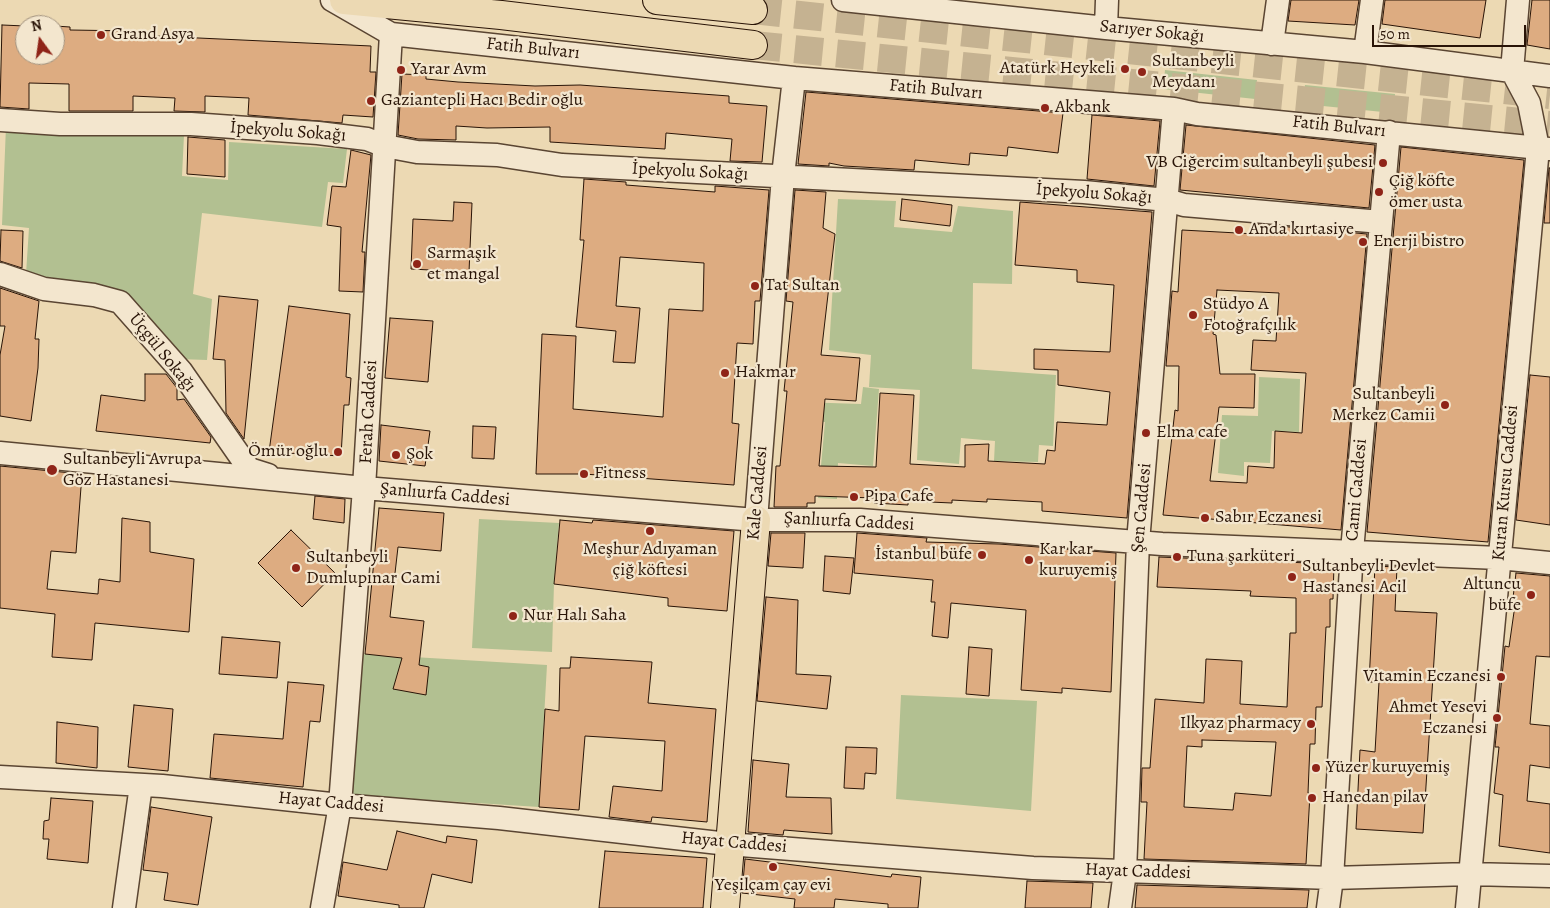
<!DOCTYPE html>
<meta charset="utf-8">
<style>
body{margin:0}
#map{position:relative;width:1550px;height:908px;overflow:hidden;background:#ecd9b3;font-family:Alegreya,serif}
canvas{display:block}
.north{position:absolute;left:15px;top:15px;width:50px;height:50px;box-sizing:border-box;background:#f3e6ce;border:1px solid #a2927e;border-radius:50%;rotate:346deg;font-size:14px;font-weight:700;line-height:20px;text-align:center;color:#291407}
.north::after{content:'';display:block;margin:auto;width:18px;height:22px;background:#8f2418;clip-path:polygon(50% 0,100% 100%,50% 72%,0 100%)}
.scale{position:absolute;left:1372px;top:25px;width:154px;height:22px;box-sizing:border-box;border:2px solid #291407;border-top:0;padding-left:6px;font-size:15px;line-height:18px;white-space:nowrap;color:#291407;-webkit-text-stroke:4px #f3e6ce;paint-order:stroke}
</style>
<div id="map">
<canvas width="1550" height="908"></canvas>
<div class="north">N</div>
<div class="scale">50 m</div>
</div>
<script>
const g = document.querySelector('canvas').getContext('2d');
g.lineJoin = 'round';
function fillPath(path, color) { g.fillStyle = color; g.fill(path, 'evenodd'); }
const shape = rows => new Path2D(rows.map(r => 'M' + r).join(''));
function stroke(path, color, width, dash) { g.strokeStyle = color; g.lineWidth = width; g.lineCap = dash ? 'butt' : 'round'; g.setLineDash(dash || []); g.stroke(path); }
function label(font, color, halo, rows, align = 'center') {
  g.font = font + ' Alegreya,serif'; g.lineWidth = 4.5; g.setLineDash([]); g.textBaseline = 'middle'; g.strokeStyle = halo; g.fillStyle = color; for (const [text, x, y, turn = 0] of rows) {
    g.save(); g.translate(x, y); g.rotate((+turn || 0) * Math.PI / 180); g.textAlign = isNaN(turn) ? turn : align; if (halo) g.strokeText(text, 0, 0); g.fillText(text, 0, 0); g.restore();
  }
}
fillPath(shape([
 [1165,70,1257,80,1255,99,1163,89],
 [1305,85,1395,94,1393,113,1303,104],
 [6,126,184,135,182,176,228,180,229,142,347,149,343,183,328,182,322,227,202,213,193,294,212,299,207,360,178,359,118,293,26,274,29,228,2,225],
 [838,199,896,201,894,227,952,232,958,206,1013,211,1012,284,973,283,972,369,1056,375,1053,446,1039,445,1038,462,994,461,995,441,961,438,959,464,917,460,920,390,869,387,871,355,829,350],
 [1259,377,1300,379,1299,432,1272,431,1270,463,1244,462,1244,476,1218,473,1222,415,1258,416],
 [863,387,879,389,873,466,838,463,837,499,818,498,825,422,798,420,800,402,861,404],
 [479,519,559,523,554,584,552,652,472,648],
 [363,654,547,665,539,807,351,795],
 [901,695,1037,701,1031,811,896,799]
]), '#b2c091');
const building = shape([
 [1291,0,1359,0,1355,25,1288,21,1291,0],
 [1385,0,1486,0,1480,38,1382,24,1385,0],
 [1532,0,1550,0,1550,49,1527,45,1532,0],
 [2,25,25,26,25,55,55,55,55,26,70,27,70,30,134,31,134,35,371,46,370,72,376,72,373,117,343,115,342,123,248,115,249,98,205,96,205,112,174,111,175,98,133,96,133,111,69,111,69,84,29,83,29,109,0,107,2,25],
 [402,74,426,75,426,79,458,82,535,86,580,85,729,96,729,103,767,106,762,162,730,161,732,139,666,133,665,149,550,142,550,127,487,128,456,126,456,140,418,139,398,135,402,74],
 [806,92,1063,113,1058,153,1008,147,1007,156,970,153,969,165,915,160,914,170,844,166,829,163,829,166,798,164,806,92],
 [1092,115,1160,121,1154,186,1087,179,1092,115],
 [1186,125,1375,145,1369,208,1180,190,1186,125],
 [188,137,225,140,225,177,187,174,188,137],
 [1401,147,1524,160,1488,542,1367,532,1401,147],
 [351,150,371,155,362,252,365,252,363,292,339,291,341,227,327,225,332,186,346,187,351,150],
 [1549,168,1550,168,1550,223,1544,223,1549,168],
 [584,179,626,182,626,185,715,192,715,186,769,190,760,301,755,301,753,344,737,343,732,423,739,424,734,485,584,474,536,474,542,334,576,336,573,409,663,417,669,309,703,311,704,263,620,257,616,306,640,308,635,363,613,362,616,331,576,327,584,240,580,240,584,179],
 [795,190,826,192,823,228,835,234,821,355,860,358,856,401,825,399,819,466,876,467,880,393,914,395,910,464,965,467,965,445,989,444,988,461,1045,464,1047,450,1055,451,1057,422,1107,425,1110,392,1058,385,1058,370,1034,369,1034,349,1110,352,1114,285,1077,282,1077,270,1015,265,1020,202,1152,212,1127,518,1042,511,1042,502,987,499,987,502,952,500,952,503,908,501,908,505,874,503,874,498,815,496,815,503,807,503,807,507,774,507,776,466,780,466,787,391,784,391,793,302,786,301,795,190],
 [902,199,952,205,950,226,900,220,902,199],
 [454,202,472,203,469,272,411,269,413,219,453,221,454,202],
 [1256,224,1367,234,1341,530,1163,515,1175,410,1178,411,1179,366,1166,366,1172,291,1178,292,1182,230,1256,234,1256,224],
 [1217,290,1279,293,1276,341,1253,340,1251,370,1306,373,1302,433,1275,431,1274,468,1248,466,1247,483,1210,481,1219,407,1254,408,1255,374,1220,374,1216,335,1213,334,1217,290],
 [1,230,23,231,22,268,0,261,1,230],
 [0,288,39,301,35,339,39,339,38,368,31,421,0,416,0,355,5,326,0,326,0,288],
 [219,296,258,300,244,439,226,413,225,360,213,359,219,296],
 [289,306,350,314,346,377,351,378,349,405,344,405,341,456,269,452,289,306],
 [390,318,433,321,428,382,385,378,390,318],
 [145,374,166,374,177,388,177,400,184,399,211,437,210,443,96,431,101,395,145,401,145,374],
 [1530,375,1550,377,1550,525,1516,520,1530,375],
 [381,425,430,431,425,466,379,461,381,425],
 [473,426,496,427,494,459,472,458,473,426],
 [0,466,82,474,76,553,51,551,47,589,98,594,99,579,120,582,122,518,150,522,150,552,194,559,189,632,95,623,92,660,52,657,55,614,0,608,0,466],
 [315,496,345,499,344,523,313,519,315,496],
 [379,508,444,513,441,551,398,547,390,617,424,621,419,665,429,667,426,695,393,689,402,658,365,654,379,508],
 [560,520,592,523,593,520,734,531,727,611,668,606,668,598,554,584,560,520],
 [291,530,335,573,302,607,258,563,291,530],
 [771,533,805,533,803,568,768,566,771,533],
 [857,533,927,538,926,542,999,544,1116,553,1111,692,1062,688,1062,693,1021,690,1026,610,951,603,948,638,932,636,935,602,931,602,933,580,854,573,857,533],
 [825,556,854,558,850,594,823,591,825,556],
 [1159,557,1334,564,1333,599,1330,599,1330,627,1326,627,1322,707,1316,707,1315,744,1310,744,1308,793,1310,794,1306,864,1144,859,1147,802,1141,802,1142,768,1150,768,1155,699,1204,703,1206,659,1242,661,1240,704,1287,707,1290,633,1296,633,1296,598,1250,596,1251,591,1157,587,1159,557],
 [1202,740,1276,742,1271,796,1235,793,1233,810,1184,807,1187,746,1202,747,1202,740],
 [1375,566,1397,567,1395,611,1437,613,1423,833,1356,829,1360,750,1375,752,1379,682,1369,682,1375,566],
 [1516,573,1550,576,1550,657,1536,656,1530,724,1550,726,1550,768,1530,765,1527,801,1550,804,1550,853,1499,846,1503,795,1494,793,1499,747,1495,747,1505,646,1509,647,1516,598,1513,598,1516,573],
 [766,597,798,600,796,674,831,676,827,709,757,701,766,597],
 [222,637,280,642,277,678,219,674,222,637],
 [969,647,992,649,989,696,966,694,969,647],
 [571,657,652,662,648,703,716,709,707,822,652,817,651,822,609,817,613,786,662,791,665,741,585,736,579,810,539,807,545,709,559,711,560,668,570,668,571,657],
 [288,682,324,685,320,722,310,721,303,787,210,778,214,734,283,739,288,682],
 [134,705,173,709,168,771,128,767,134,705],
 [57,722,98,727,97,768,56,763,57,722],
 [846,747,877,748,876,774,865,773,864,789,844,788,846,747],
 [753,760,789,764,786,797,831,798,832,834,784,830,783,835,748,832,753,760],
 [51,798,93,801,88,863,47,859,49,839,43,839,44,821,49,820,51,798],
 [151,807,212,817,198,905,164,900,168,873,143,870,151,807],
 [397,831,446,843,447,836,477,840,472,883,432,874,424,908,399,908,399,905,338,896,343,862,387,870,397,831],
 [605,851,707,858,703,908,599,908,605,851],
 [745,859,891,877,892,874,921,877,918,908,888,908,888,904,835,899,834,908,794,908,795,899,742,893,745,859],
 [1027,881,1093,883,1091,908,1025,908,1027,881],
 [1137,885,1309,890,1307,908,1135,908,1137,885]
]);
fillPath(building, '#ddac81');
stroke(building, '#291407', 1);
stroke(shape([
 [753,10,1550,95],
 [753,45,1550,125]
]), '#c5b291', 28, [28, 14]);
const minor = shape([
 [332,0,391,34,794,78,1174,109,1197,114,1550,149],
 [843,0,1106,28,1365,52,1550,76],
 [1106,28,1107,0],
 [1272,44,1278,0],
 [1365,52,1372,0],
 [0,120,60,124,191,124,318,133,367,139,385,146,417,152,497,155,562,165,1084,192,1167,200,1184,205,1381,222],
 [0,274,44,289,94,295,120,302,181,371,249,469,268,475],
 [0,453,364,488,756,520,860,520,1162,544,1499,558,1550,563],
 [756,520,783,176,794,78],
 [0,777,162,786,340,805,499,818,728,844,1033,868,1332,878,1470,874,1550,876],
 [124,908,141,785],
 [322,908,340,805,364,488,391,34],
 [1120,908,1125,872,1138,542,1174,109],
 [1328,908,1332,878,1352,551,1389,132],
 [1467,908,1538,148,1529,103,1512,71,1518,0]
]);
const major = shape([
 [344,0,501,15,753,45],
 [657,0,753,10],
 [725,908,756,520]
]);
stroke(minor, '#5a4532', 25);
stroke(major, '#291407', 30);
stroke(minor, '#f3e6ce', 22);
stroke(major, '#ecd9b3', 28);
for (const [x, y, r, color] of [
 [101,35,5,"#8f2418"],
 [1125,69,5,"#8f2418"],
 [401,70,5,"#8f2418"],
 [1142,72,5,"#8f2418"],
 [371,101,5,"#8f2418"],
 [1045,108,5,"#8f2418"],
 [1383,163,5,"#8f2418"],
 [1379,192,5,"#8f2418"],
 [1239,230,5,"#8f2418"],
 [1363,242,5,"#8f2418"],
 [417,264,5,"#8f2418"],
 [755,286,5,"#8f2418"],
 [1193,315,5,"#8f2418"],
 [725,373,5,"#8f2418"],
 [1445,405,5,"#8f2418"],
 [1146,433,5,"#8f2418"],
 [338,452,5,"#8f2418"],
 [396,455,5,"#8f2418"],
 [52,470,6,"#8f2418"],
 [584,474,5,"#8f2418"],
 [854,497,5,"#8f2418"],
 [1205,518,5,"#8f2418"],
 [650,531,5,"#8f2418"],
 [982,555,5,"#8f2418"],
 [1177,557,5,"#8f2418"],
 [1029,560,5,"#8f2418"],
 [296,568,5,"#8f2418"],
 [1292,577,5,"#8f2418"],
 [1531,595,5,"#8f2418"],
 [513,616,5,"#8f2418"],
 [1501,677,5,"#8f2418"],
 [1497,718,5,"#8f2418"],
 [1311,724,5,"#8f2418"],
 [1316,768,5,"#8f2418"],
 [1312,798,5,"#8f2418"],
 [773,867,5,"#8f2418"]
]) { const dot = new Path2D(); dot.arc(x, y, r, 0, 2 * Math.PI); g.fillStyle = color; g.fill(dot); stroke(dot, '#f3e6ce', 2); }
label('18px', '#291407', '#f3e6ce', [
 ["Sarıyer Sokağı",1152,32,6],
 ["Fatih Bulvarı",533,49,6],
 ["Fatih Bulvarı",936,90,5],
 ["Fatih Bulvarı",1339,127,6],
 ["İpekyolu Sokağı",288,132,4],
 ["İpekyolu Sokağı",690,172,3],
 ["İpekyolu Sokağı",1094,194,4],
 ["Üçgül Sokağı",162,353,51],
 ["Ferah Caddesi",369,412,-87],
 ["Kuran Kursu Caddesi",1506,483,-85],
 ["Cami Caddesi",1357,490,-85],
 ["Kale Caddesi",758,493,-85],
 ["Şanlıurfa Caddesi",445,495,5],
 ["Şen Caddesi",1142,508,-85],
 ["Şanlıurfa Caddesi",849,522,3],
 ["Hayat Caddesi",331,803,5],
 ["Hayat Caddesi",734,843,5],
 ["Hayat Caddesi",1138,872,2]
]);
label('18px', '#291407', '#f3e6ce', [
 ["Grand Asya",111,35],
 ["Sultanbeyli",1152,62],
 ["Meydanı",1152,83],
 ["Atatürk Heykeli",1115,69,"right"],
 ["Yarar Avm",411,70],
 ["Gaziantepli Hacı Bedir oğlu",381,101],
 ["Akbank",1055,108],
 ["VB Ciğercim sultanbeyli şubesi",1373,163,"right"],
 ["Çiğ köfte",1389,182],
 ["ömer usta",1389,203],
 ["Anda kırtasiye",1249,230],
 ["Enerji bistro",1373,242],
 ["Sarmaşık",427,254],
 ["et mangal",427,275],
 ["Tat Sultan",765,286],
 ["Stüdyo A",1203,305],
 ["Fotoğrafçılık",1203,326],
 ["Hakmar",735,373],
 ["Sultanbeyli",1435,395,"right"],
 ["Merkez Camii",1435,416,"right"],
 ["Elma cafe",1156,433],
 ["Ömür oğlu",328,452,"right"],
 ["Şok",406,455],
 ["Sultanbeyli Avrupa",63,460],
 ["Göz Hastanesi",63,481],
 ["Fitness",594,474],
 ["Pipa Cafe",864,497],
 ["Sabır Eczanesi",1215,518],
 ["Meşhur Adıyaman",650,550,"center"],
 ["çiğ köftesi",650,571,"center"],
 ["Kar kar",1039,550],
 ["kuruyemiş",1039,571],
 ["İstanbul büfe",972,555,"right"],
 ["Tuna şarküteri",1187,557],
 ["Sultanbeyli",306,558],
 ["Dumlupınar Cami",306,579],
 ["Sultanbeyli Devlet",1302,567],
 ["Hastanesi Acil",1302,588],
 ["Altuncu",1521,585,"right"],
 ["büfe",1521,606,"right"],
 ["Nur Halı Saha",523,616],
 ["Vitamin Eczanesi",1491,677,"right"],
 ["Ahmet Yesevi",1487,708,"right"],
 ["Eczanesi",1487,729,"right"],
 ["Ilkyaz pharmacy",1301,724,"right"],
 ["Yüzer kuruyemiş",1326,768],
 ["Hanedan pilav",1322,798],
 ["Yeşilçam çay evi",773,886,"center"]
], 'left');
</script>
